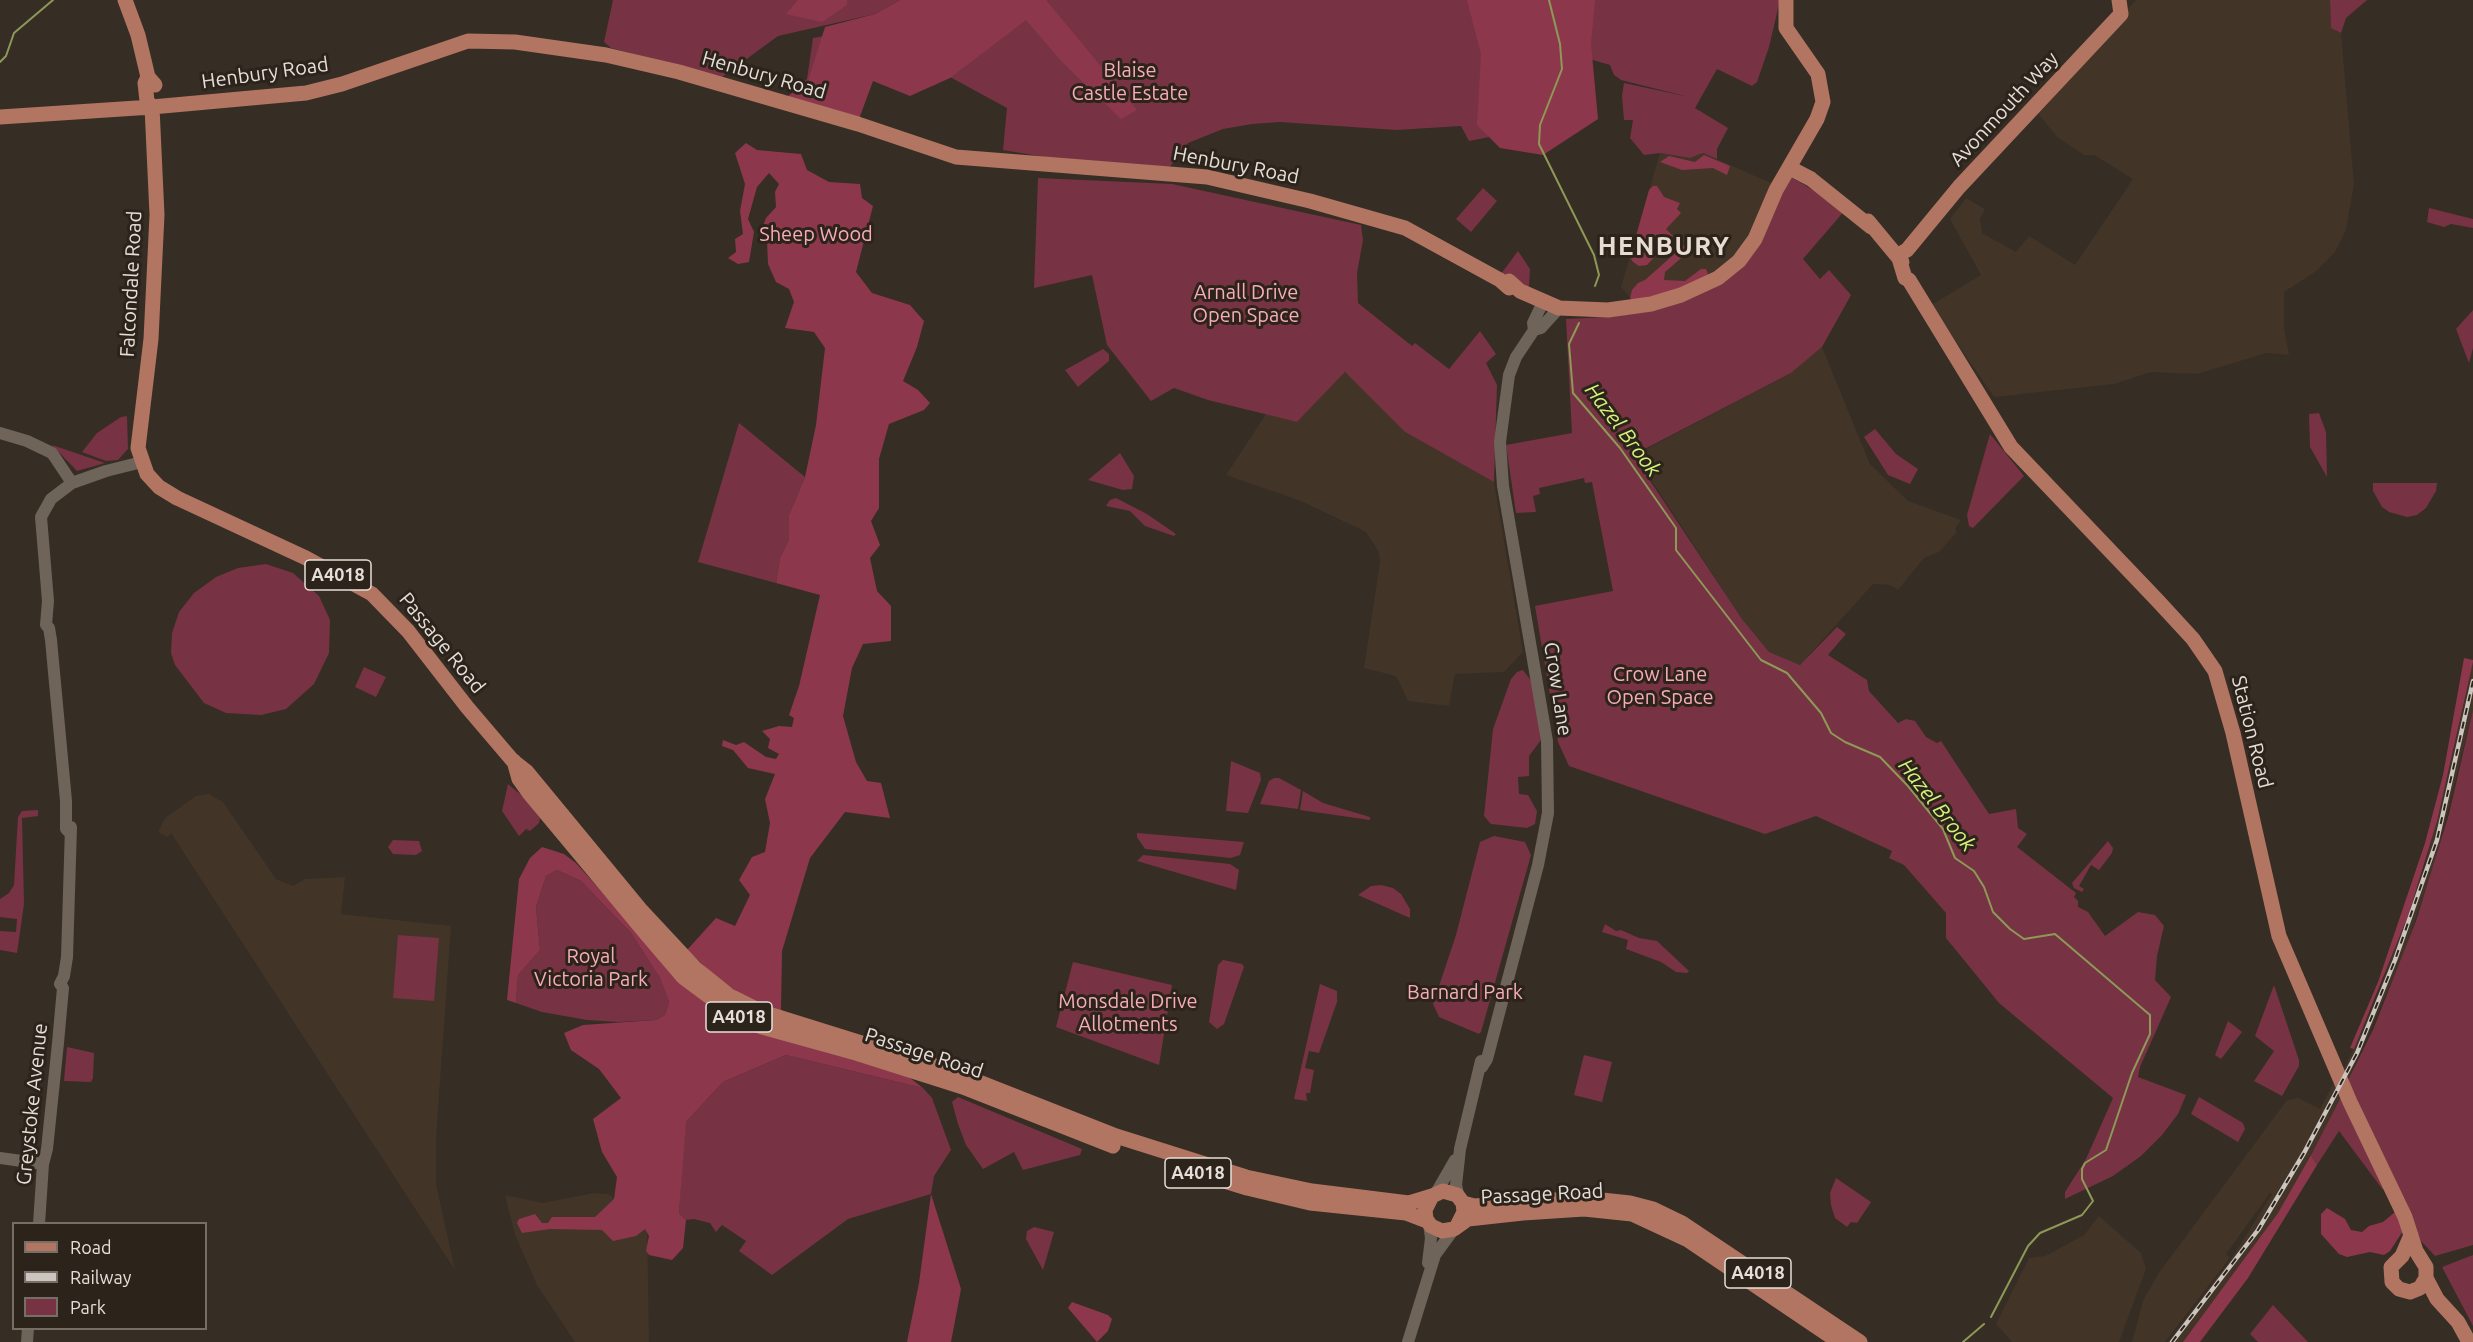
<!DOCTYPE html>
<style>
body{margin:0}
#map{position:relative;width:2473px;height:1342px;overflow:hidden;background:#362d25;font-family:Ubuntu,sans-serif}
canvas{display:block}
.legend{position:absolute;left:12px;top:1222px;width:195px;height:108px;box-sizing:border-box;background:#2c241b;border:2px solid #766f67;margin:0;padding:8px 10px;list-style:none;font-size:18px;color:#e5dfda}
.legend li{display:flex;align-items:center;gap:12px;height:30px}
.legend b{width:30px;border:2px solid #766f67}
</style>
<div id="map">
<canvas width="2473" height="1342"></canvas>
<ul class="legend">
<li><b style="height:8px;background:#b17562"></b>Road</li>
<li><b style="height:8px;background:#cbc4bf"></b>Railway</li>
<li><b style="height:16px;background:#773343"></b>Park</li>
</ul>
</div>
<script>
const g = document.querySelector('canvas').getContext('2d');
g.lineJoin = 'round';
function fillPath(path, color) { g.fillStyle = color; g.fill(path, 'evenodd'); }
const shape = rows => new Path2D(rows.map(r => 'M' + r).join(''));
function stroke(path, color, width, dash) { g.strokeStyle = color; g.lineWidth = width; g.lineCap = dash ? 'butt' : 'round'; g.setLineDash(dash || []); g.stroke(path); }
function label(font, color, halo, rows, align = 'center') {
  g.font = font + ' Ubuntu,sans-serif'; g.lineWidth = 6; g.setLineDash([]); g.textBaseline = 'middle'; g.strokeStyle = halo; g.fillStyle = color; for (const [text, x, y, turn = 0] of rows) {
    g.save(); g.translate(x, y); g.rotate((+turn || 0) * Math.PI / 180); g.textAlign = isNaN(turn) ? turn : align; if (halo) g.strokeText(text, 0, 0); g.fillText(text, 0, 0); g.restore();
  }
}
fillPath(shape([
 [2136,0,2330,0,2331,28,2341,33,2354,184,2346,230,2335,252,2315,272,2284,292,2284,328,2289,355,2267,353,2197,374,2151,372,2114,384,1994,397,1931,305,1981,275,1950,219,1966,198,1985,209,1980,219,1982,233,2016,252,2029,236,2075,265,2133,179,2094,155,2084,155,2057,137,2037,112],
 [1660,153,1690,158,1703,153,1771,183,1747,240,1728,264,1715,273,1633,301,1621,287],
 [1822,347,1870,464,1908,501,1961,520,1955,529,1957,532,1939,552,1924,558,1898,590,1890,585,1873,584,1800,665,1769,652,1742,619,1635,455,1791,373],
 [1345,372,1405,432,1494,482,1523,652,1504,672,1455,674,1449,706,1408,701,1396,676,1364,668,1380,562,1379,552,1366,532,1301,501,1226,475,1266,414,1297,422],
 [2473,662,2473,710,2436,858,2402,959,2348,1080,2343,1071,2378,994,2424,868,2448,774],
 [209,794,223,802,276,879,293,886,305,879,345,877,341,914,451,926,436,1137,436,1184,455,1270,171,833,168,837,158,832,165,818,196,796],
 [2335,1080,2342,1095,2311,1155,2278,1213,2218,1297,2183,1342,2168,1342,2231,1259,2272,1194,2270,1193,2226,1254,2230,1258,2165,1342,2132,1342,2143,1301,2158,1274,2287,1100,2298,1098,2320,1109],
 [594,1193,608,1194,647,1219,649,1342,575,1342,537,1285,515,1235,505,1195,543,1203],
 [2099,1216,2141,1253,2146,1269,2119,1342,2012,1342,1996,1324,2029,1258,2045,1256,2084,1235]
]), '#423427');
fillPath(shape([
 [613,0,900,0,875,14,778,36,722,77,611,48,604,42],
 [913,0,1780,0,1769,47,1757,82,1752,86,1717,69,1695,108,1728,128,1717,149,1717,159,1703,153,1690,158,1660,153,1644,155,1630,138,1633,120,1624,120,1622,96,1624,83,1689,97,1621,80,1614,75,1610,65,1542,45,1551,125,1469,141,1461,126,1396,130,1280,122,1252,124,1223,129,1188,143,1169,168,1056,159,1003,150,1007,108,950,77,872,81,858,118,787,97,807,79,813,38,859,30],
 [2330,0,2367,0,2346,18,2341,33,2331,28],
 [1789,176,1846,209,1803,259,1820,279,1829,270,1851,295,1822,347,1791,373,1633,455,1742,619,1769,652,1800,665,1837,627,1846,634,1828,655,1867,680,1869,691,1898,723,1906,719,1915,721,1926,737,1937,743,1941,741,1989,814,2016,809,2018,828,2027,834,2017,847,2076,893,2074,897,2078,901,2078,907,2088,912,2105,936,2138,912,2155,915,2164,926,2157,956,2155,980,2171,997,2140,1067,2138,1077,2186,1095,2178,1114,2162,1135,2141,1156,2113,1176,2065,1199,2065,1192,2086,1159,2113,1098,1999,1003,1946,938,1946,913,1904,865,1889,858,1892,851,1816,816,1765,834,1569,766,1558,742,1535,606,1613,591,1592,482,1585,483,1584,478,1539,488,1540,494,1533,496,1536,512,1516,513,1506,445,1572,433,1566,319,1607,317,1722,280],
 [1038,178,1172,184,1361,225,1363,240,1357,273,1358,303,1412,346,1415,343,1449,369,1480,331,1496,354,1486,363,1497,385,1494,482,1405,432,1345,372,1297,422,1208,400,1174,388,1151,401,1107,345,1092,275,1034,288],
 [1483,188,1497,201,1471,232,1456,219],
 [2429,208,2473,219,2473,228,2451,224,2444,227,2427,222],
 [1518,251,1530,269,1529,287,1501,274],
 [2473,310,2473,348,2469,363,2456,329],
 [1103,349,1109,354,1109,361,1078,387,1065,370],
 [2319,413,2326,432,2327,477,2310,447,2309,414],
 [127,416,128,449,118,460,106,461,82,452,97,433,121,417],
 [739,423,805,477,789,515,789,539,780,558,776,583,698,562],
 [1875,429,1896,454,1918,469,1910,484,1888,475,1864,437],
 [1990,434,2024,476,1973,528,1969,526,1967,515],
 [52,445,105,463,77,471],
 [1120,453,1134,476,1132,489,1123,490,1088,480],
 [2373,483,2437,483,2436,491,2426,508,2417,515,2407,517,2389,512,2382,507,2373,491],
 [1116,498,1147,514,1176,534,1174,536,1145,526,1130,511,1106,506,1110,500],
 [266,564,293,573,319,596,330,620,329,653,314,684,286,709,261,715,226,713,204,703,175,665,171,653,172,633,179,612,194,593,216,577,238,568],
 [364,667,386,677,376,697,355,687],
 [1523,670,1532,682,1541,740,1529,756,1529,776,1518,777,1519,794,1528,795,1537,811,1535,824,1527,828,1491,824,1484,816,1493,729,1511,679,1517,672],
 [2473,710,2473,1245,2435,1256,2421,1241,2348,1080,2373,1030,2416,921,2449,814],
 [1231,761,1260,773,1261,780,1248,813,1226,811],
 [1274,778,1279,778,1301,790,1298,809,1260,804,1269,781],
 [508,784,526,799,540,818,539,823,530,831,526,829,519,836,502,811],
 [1303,791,1323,803,1370,817,1370,820,1300,810],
 [38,810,38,816,22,818,24,904,17,953,0,950,0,931,16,932,17,919,0,917,0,899,9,893,14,885,18,817,22,811],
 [1137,833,1244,842,1240,855,1231,858,1145,849,1137,837],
 [1494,836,1525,842,1531,855,1481,1032,1479,1034,1439,1017,1433,1004,1456,935,1480,842],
 [393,840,419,841,422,851,416,855,393,854,388,847],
 [2108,841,2113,848,2112,853,2099,870,2091,865,2079,886,2084,889,2082,892,2074,888,2072,883],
 [1143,855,1230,864,1239,870,1236,890,1137,861],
 [557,870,581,881,631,933,660,978,669,1002,665,1015,656,1020,618,1022,587,1020,542,1012,516,1003,518,975,540,950,536,907,546,876],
 [1381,885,1393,888,1401,894,1410,909,1410,918,1358,895,1371,886],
 [1605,924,1616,931,1621,930,1639,938,1657,941,1689,971,1687,973,1676,972,1661,962,1626,949,1628,940,1602,932],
 [398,935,439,938,434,1001,393,998],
 [1223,960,1242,964,1244,967,1224,1024,1217,1029,1209,1022,1218,965],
 [1073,962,1172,985,1159,1065,1056,1027],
 [1320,984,1337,991,1337,1002,1319,1053,1309,1051,1305,1068,1314,1070,1310,1093,1306,1093,1307,1101,1294,1099],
 [2274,985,2299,1060,2299,1066,2282,1096,2254,1081,2274,1051,2255,1036],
 [2228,1021,2242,1032,2221,1059,2215,1055],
 [67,1047,94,1053,93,1078,91,1082,64,1081],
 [786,1055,923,1088,932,1098,951,1150,934,1176,931,1194,848,1219,772,1275,739,1251,746,1241,722,1225,716,1232,710,1223,694,1219,686,1220,679,1213,684,1131,686,1122,723,1082],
 [1584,1055,1612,1062,1602,1102,1574,1095],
 [2342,1095,2383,1184,2383,1190,2339,1131,2317,1165,2311,1155],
 [958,1097,1082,1149,1080,1155,1023,1170,1014,1152,983,1169,966,1145,958,1124,952,1102],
 [2199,1097,2243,1123,2245,1129,2238,1142,2191,1114],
 [1836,1178,1871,1202,1857,1223,1851,1222,1847,1227,1835,1218,1831,1205,1830,1193],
 [1034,1227,1054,1232,1043,1270,1026,1239,1027,1231],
 [2473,1255,2473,1326,2442,1267],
 [2273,1305,2308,1342,2258,1342,2250,1334]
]), '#773343');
fillPath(shape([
 [798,0,847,0,847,5,822,22,786,14],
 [900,0,1046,0,1137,110,1121,119,1063,63,1026,20,950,78,910,96,873,81,859,119,788,97,808,81,825,27,875,14],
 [1467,0,1595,0,1591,44,1598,119,1543,155,1500,148,1477,125,1481,54],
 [746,143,757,150,801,154,807,170,829,182,860,184,862,198,873,206,856,272,872,293,910,305,924,321,917,347,903,381,918,390,930,403,924,410,889,424,879,459,879,508,871,521,880,545,870,558,877,591,891,606,891,641,863,644,852,668,843,716,856,762,867,781,881,783,890,818,845,812,810,858,782,951,781,1011,762,1006,742,995,715,976,687,950,716,918,735,926,750,895,739,880,752,857,765,852,770,823,765,799,775,774,748,768,733,750,722,746,723,740,736,745,744,742,766,757,776,759,779,754,768,748,770,739,762,731,779,726,792,727,794,718,789,715,799,686,820,595,776,583,780,558,789,539,789,515,805,477,816,425,825,348,814,332,785,328,794,302,789,289,776,282,768,264,767,242,761,231,766,218,776,207,775,192,779,184,769,173,757,187,748,219,754,232,749,262,738,264,728,258,736,252,735,239,743,234,740,211,745,184,735,153],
 [1704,155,1730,166,1727,175,1713,168,1682,170,1660,162,1669,156,1695,162],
 [1653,186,1657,186,1664,197,1680,203,1677,209,1681,213,1666,229,1673,236,1666,243,1663,242,1659,252,1647,265,1639,266,1633,262,1630,257,1649,190],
 [1689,241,1694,247,1665,272,1664,280,1685,281,1701,269,1706,269,1709,277,1695,285,1633,301,1630,298,1632,290,1638,283,1645,280],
 [2464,658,2473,660,2473,662,2437,821,2409,913,2354,1049,2350,1048,2378,982,2425,843,2443,775],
 [542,847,564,854,576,863,690,991,710,1007,746,1027,892,1070,910,1078,923,1088,786,1055,723,1082,686,1122,679,1213,686,1220,683,1248,672,1260,649,1255,646,1251,649,1236,645,1229,636,1236,613,1241,602,1230,550,1229,522,1233,517,1223,519,1219,535,1214,542,1223,548,1223,552,1217,595,1217,614,1199,617,1177,602,1152,593,1119,621,1098,599,1069,571,1050,564,1033,583,1025,656,1020,665,1015,669,1002,660,978,631,933,581,881,557,870,546,876,536,907,540,950,518,975,516,1003,507,1000,519,879,530,858],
 [2311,1155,2317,1165,2248,1278,2200,1342,2183,1342,2278,1213],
 [931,1194,961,1289,951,1342,907,1342,919,1283],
 [2327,1208,2345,1219,2351,1230,2362,1232,2369,1226,2383,1222,2395,1212,2400,1218,2403,1231,2390,1251,2384,1255,2370,1252,2347,1257,2339,1254,2321,1234,2321,1214],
 [1072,1302,1108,1315,1112,1319,1108,1331,1097,1342,1068,1308]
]), '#8d374d');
stroke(shape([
 [1549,0,1560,44,1562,69,1540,125,1539,144,1594,255,1599,275,1595,286],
 [0,62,6,56,14,33,53,0],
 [1579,323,1569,344,1573,393,1620,448,1676,528,1676,550,1761,660,1787,673,1821,713,1831,733,1845,742,1880,757,1908,786,1943,829,1955,858,1974,871,1984,887,1993,912,2010,929,2024,939,2055,934,2150,1015,2150,1034,2132,1073,2106,1150,2085,1163,2082,1169,2082,1179,2093,1201,2082,1215,2040,1233,2028,1246,1991,1317],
 [1963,1342,1984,1324]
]), '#8d9956', 2);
stroke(shape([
 [1534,330,1533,323,1543,302],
 [0,433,27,441,52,453,72,483],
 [69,832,66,829,66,801,51,640,49,628,46,625,48,601,41,517,51,499,72,483,106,471,142,462],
 [1482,1067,1487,1059,1538,865,1548,813,1547,741,1503,486,1500,442,1509,375,1516,357,1534,330,1541,328,1559,308],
 [0,1158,43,1164],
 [1436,1193,1455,1160],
 [1459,1198,1456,1185,1460,1149,1481,1061],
 [39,1224,43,1164,47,1149,58,1043,63,988,60,984,64,976,67,957,71,827],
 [1428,1263,1431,1238,1429,1224],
 [27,1342,28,1328],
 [1408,1342,1435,1255,1454,1229]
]), '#6e645a', 12);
stroke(shape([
 [125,0,138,35,148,77,155,85],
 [148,77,145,83,147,101,152,107,157,215,151,339,138,448,147,474,159,487,177,498,306,558,372,594,408,631,467,707,513,761,527,772,640,909,695,968,730,996,762,1012,951,1071,1116,1136,1246,1177,1312,1191,1409,1203,1432,1196],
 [0,117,152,107,306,93,342,84,468,41,515,42,606,55,679,72,858,124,956,157,1207,177,1310,201,1405,228,1500,280,1509,288,1513,287],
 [1790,168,1811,179,1871,227],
 [1868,221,1902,262],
 [1898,255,1905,278,1909,280,2011,447,2158,601,2193,639,2215,671,2233,733,2279,936,2350,1102,2405,1217,2416,1251,2426,1267,2426,1278,2437,1299,2458,1322,2469,1342],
 [1898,255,1907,250,1959,187,2121,14,2119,0],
 [1509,281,1520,291,1559,308,1608,310,1651,304,1681,295,1718,278,1739,261,1755,239,1776,190,1817,119,1823,102,1818,74,1786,28,1786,0],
 [514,761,519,779,529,793,648,936,683,977,735,1016,762,1027,856,1053,963,1087,1113,1146],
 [1176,1166,1247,1188,1310,1203,1406,1213,1427,1221],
 [1463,1203,1474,1206,1583,1198,1630,1203,1653,1209,1682,1223,1860,1342],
 [1457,1226,1464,1212,1463,1203,1457,1195,1443,1191,1432,1196,1425,1210,1426,1219,1431,1226,1442,1231,1454,1229,1468,1219,1523,1213,1584,1209,1632,1214,1688,1240,1839,1342],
 [2411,1235,2402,1256,2391,1267,2392,1282,2399,1289,2410,1292,2420,1288,2426,1278]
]), '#b17562', 15);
const rail = shape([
 [2172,1342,2258,1230,2304,1153,2357,1053,2395,960,2437,840,2473,681]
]);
stroke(rail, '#cbc4bf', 4.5);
stroke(rail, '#2c241b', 2, [7]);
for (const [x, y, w] of [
 [338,575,66],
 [739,1017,66],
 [1198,1173,66],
 [1758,1273,66]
]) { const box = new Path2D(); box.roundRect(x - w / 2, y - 15, w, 30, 4.5); g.fillStyle = '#2c241b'; g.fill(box); stroke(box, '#e5dfda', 1.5); }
label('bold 18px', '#e5dfda', null, [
 ["A4018",338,575],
 ["A4018",739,1017],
 ["A4018",1198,1173],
 ["A4018",1758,1273]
]);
label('20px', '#f7acba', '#2c241b', [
 ["Blaise",1130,70],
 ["Castle Estate",1130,93],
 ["Sheep Wood",816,234],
 ["Arnall Drive",1246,292],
 ["Open Space",1246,315],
 ["Crow Lane",1660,674],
 ["Open Space",1660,697],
 ["Royal",591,956],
 ["Victoria Park",591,979],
 ["Barnard Park",1465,992],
 ["Monsdale Drive",1128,1001],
 ["Allotments",1128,1024]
]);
label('20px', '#e5dfda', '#2c241b', [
 ["Henbury Road",265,73,-8],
 ["Henbury Road",764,75,16],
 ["Avonmouth Way",2004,109,-47],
 ["Henbury Road",1236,165,11],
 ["Falcondale Road",131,284,-87],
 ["Passage Road",442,643,51],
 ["Crow Lane",1558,689,81],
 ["Station Road",2252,732,76],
 ["Passage Road",924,1053,18],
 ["Greystoke Avenue",32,1104,-84],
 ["Passage Road",1542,1194,-3]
]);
label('italic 21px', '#d4f37c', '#2c241b', [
 ["Hazel Brook",1623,430,53],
 ["Hazel Brook",1937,805,52]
]);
g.letterSpacing = '1.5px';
label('bold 26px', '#e8dcd1', '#2c241b', [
 ["HENBURY",1664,246]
]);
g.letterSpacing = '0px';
</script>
